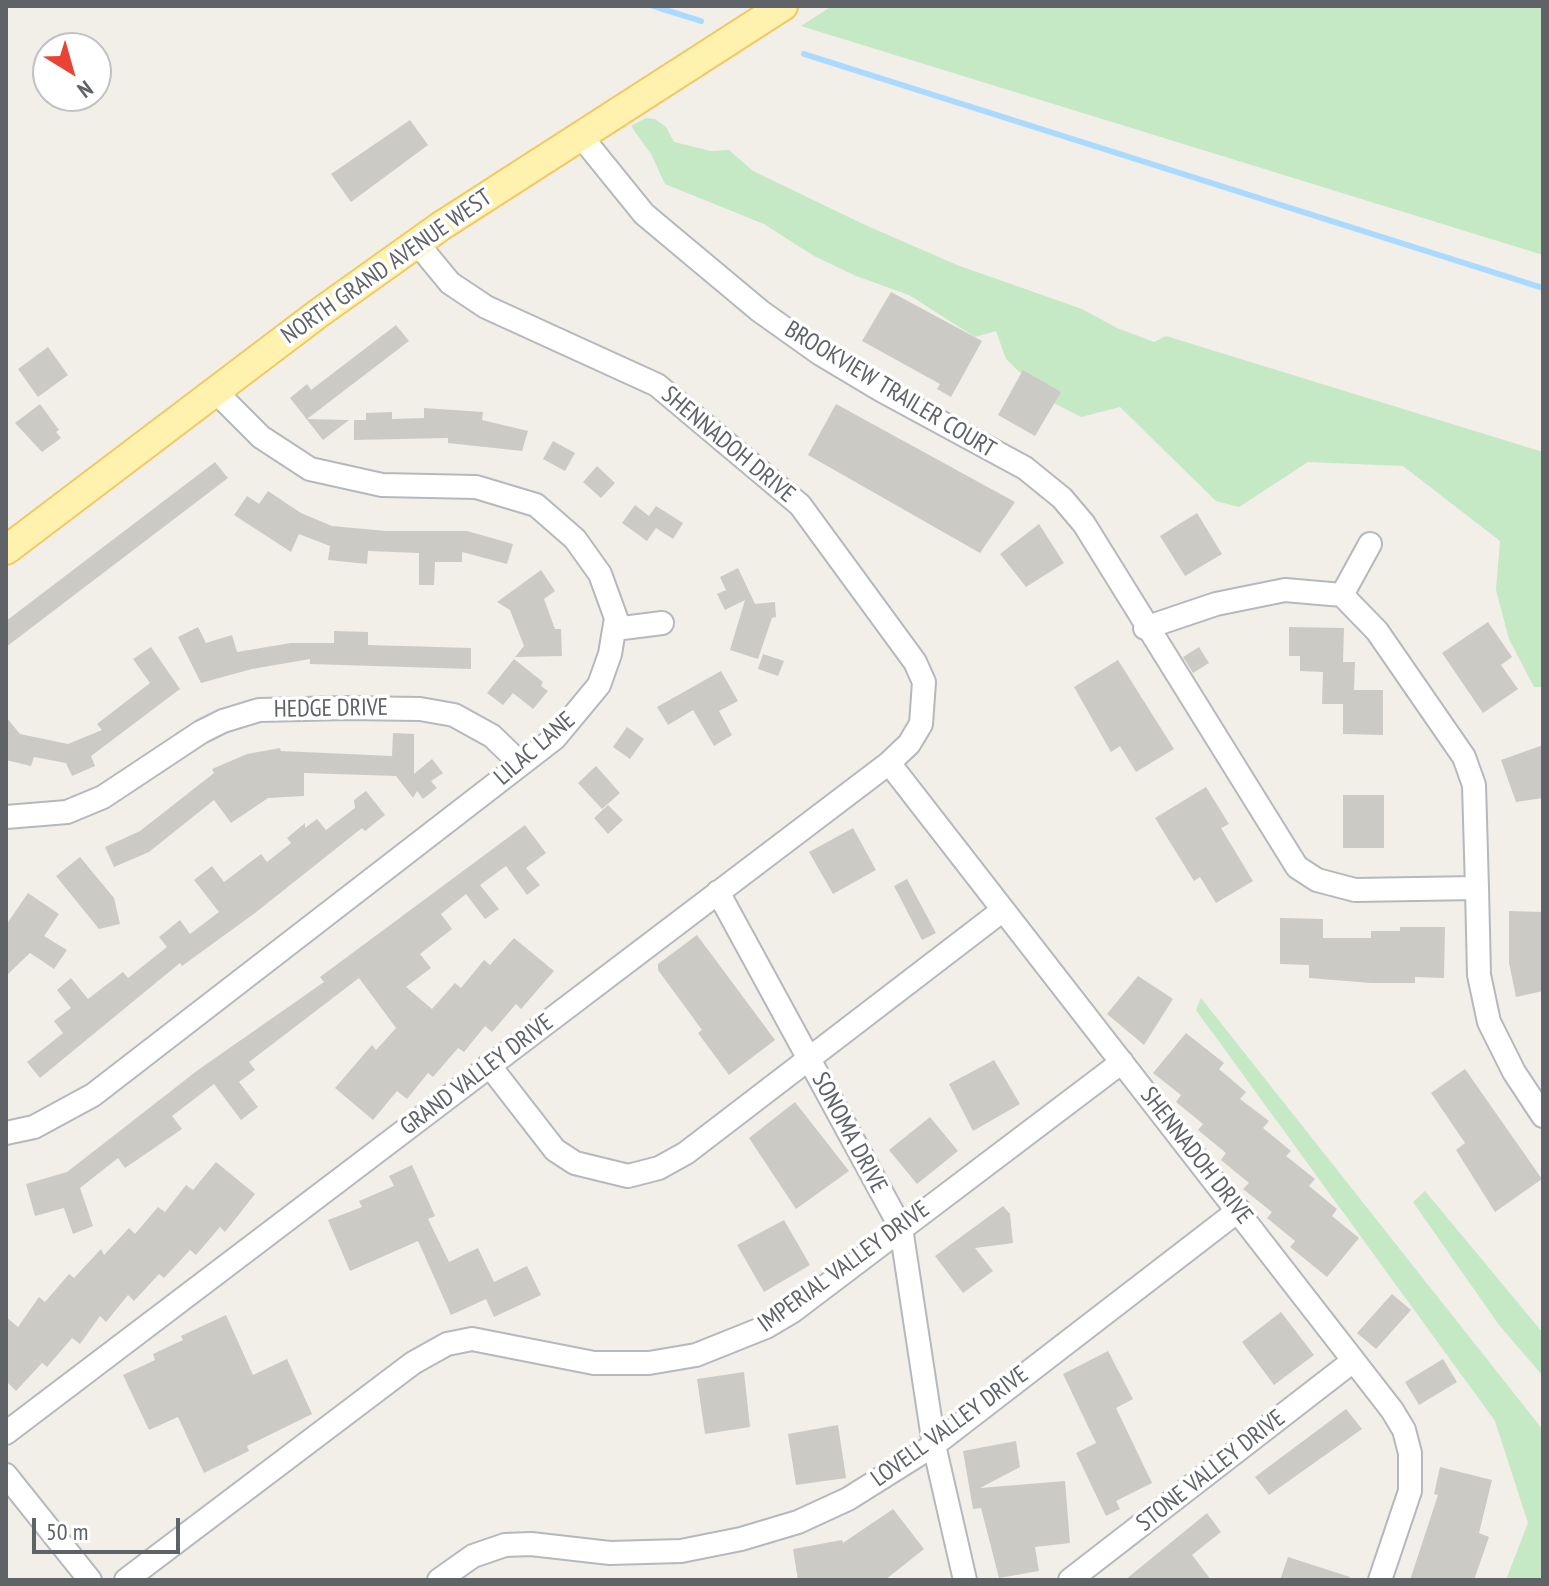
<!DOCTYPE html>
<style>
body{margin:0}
#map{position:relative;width:1549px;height:1586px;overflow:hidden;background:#f1efe8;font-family:"PT Sans Narrow",sans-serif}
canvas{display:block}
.frame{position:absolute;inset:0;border:8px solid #5f6368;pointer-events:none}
.north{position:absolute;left:32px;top:32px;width:80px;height:80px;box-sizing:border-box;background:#fff;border:2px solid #bfc1c3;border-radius:50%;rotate:143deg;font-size:22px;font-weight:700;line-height:32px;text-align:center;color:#5f6368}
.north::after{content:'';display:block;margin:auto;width:28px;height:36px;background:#ea4335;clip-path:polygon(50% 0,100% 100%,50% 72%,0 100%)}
.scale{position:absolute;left:32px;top:1518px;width:148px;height:36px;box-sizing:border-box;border:4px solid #5f6368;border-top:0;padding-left:10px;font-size:24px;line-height:28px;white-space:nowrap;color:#5f6368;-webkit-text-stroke:6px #fff;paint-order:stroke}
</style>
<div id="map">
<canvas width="1549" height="1586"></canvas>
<div class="frame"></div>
<div class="north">N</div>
<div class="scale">50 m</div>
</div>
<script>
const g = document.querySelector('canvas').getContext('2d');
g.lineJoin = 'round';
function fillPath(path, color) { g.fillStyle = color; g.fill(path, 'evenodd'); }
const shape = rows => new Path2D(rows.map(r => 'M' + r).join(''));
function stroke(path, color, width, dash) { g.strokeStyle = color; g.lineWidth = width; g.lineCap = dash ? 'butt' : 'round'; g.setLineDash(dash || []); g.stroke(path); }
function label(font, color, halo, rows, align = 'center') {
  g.font = font + ' "PT Sans Narrow",sans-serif'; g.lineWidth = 7; g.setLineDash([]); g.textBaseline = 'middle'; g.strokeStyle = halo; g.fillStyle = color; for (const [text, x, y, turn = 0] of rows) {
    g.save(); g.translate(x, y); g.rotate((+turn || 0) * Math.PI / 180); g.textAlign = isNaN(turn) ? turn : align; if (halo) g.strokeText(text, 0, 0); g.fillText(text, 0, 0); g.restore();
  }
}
fillPath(shape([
 [832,6,1543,6,1543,255,801,26],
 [646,118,655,119,666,127,674,142,711,151,729,150,753,171,863,224,957,265,1082,309,1117,328,1154,342,1166,336,1543,452,1543,687,1534,687,1509,639,1496,590,1500,541,1403,466,1308,462,1239,507,1216,501,1120,407,1081,417,1048,400,1006,359,996,331,975,337,909,295,856,276,814,256,764,224,665,184,651,154,631,126],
 [1201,998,1543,1430,1543,1580,1506,1580,1528,1523,1495,1421,1196,1010],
 [1425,1191,1543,1333,1543,1376,1499,1325,1413,1202]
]), '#c5e8c5');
stroke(shape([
 [653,6,701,21],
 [804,54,1543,288]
]), '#aadaff', 6);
fillPath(shape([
 [410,120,428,145,351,202,331,174],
 [891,292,982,341,951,397,937,389,940,384,862,341],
 [396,325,409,341,307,419,349,420,323,440,290,398,307,384,311,390],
 [48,347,68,375,38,397,18,369],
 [1023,370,1061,392,1035,436,998,415],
 [40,404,59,430,56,432,61,438,42,452,15,423],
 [836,404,1015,502,980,553,808,455],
 [424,408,483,412,482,420,528,431,522,451,448,443,448,438,354,440,354,420,366,420,366,413,392,412,392,419,424,418],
 [553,441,575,453,565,471,543,459],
 [215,462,228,478,6,647,6,621],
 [597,466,615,483,601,498,583,482],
 [268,491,301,513,332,526,386,531,467,531,513,544,507,564,462,552,462,562,435,562,434,585,419,585,419,553,368,551,367,564,328,560,330,546,299,534,291,552,234,515,247,496,259,504],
 [635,505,649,516,656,506,683,523,673,539,656,528,647,541,622,523],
 [1197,513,1222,554,1185,576,1160,536],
 [1039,524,1064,563,1026,587,1000,554],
 [738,568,755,604,775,602,776,617,772,618,758,659,730,650,745,600,725,610,717,594,726,590,720,577],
 [541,570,555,591,544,599,555,629,561,629,562,656,515,657,524,646,510,610,497,602],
 [1488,622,1512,657,1501,665,1518,689,1483,713,1442,653],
 [198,627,206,643,232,635,237,652,291,643,334,643,334,631,368,632,368,645,471,648,471,669,310,664,310,659,252,669,201,683,178,637],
 [1289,627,1344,628,1343,662,1355,662,1354,690,1383,690,1383,735,1343,734,1343,704,1322,704,1323,672,1300,671,1300,656,1289,656],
 [151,647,180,689,91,756,95,766,72,776,66,763,34,757,31,766,6,760,6,717,20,734,68,744,102,730,97,724,150,683,133,659],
 [1199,647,1209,663,1193,673,1183,657],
 [763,654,784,661,778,676,758,669],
 [514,659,543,682,541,686,548,691,533,709,513,693,503,705,487,693],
 [1118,660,1174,749,1136,772,1120,746,1111,752,1074,687],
 [721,671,738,701,719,711,732,735,714,746,693,710,668,725,657,707],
 [627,727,644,739,630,759,613,747],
 [393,733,414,734,414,774,432,759,443,773,431,781,437,788,423,799,417,791,413,798,396,776,304,773,304,796,268,798,231,823,214,800,149,852,114,867,105,847,140,831,214,773,212,769,247,754,280,748,281,751,392,756],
 [1543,745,1543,798,1516,802,1501,760],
 [596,766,620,793,602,809,578,783],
 [1206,787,1229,824,1221,828,1253,881,1216,903,1200,877,1194,881,1155,818],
 [366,791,385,815,365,831,362,828,255,913,182,966,180,963,40,1078,27,1062,63,1033,54,1021,71,1008,57,990,71,978,88,999,123,972,128,978,167,947,159,937,180,920,190,934,219,912,194,880,212,866,224,882,261,854,267,862,291,843,287,838,305,823,305,828,317,819,326,830,355,808,354,800],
 [1343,795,1384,795,1384,848,1343,848],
 [608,805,623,820,608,834,594,818],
 [525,825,546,853,526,868,540,885,527,895,506,866,480,885,499,909,485,919,466,894,441,914,452,929,420,954,431,968,406,987,432,1009,455,983,461,988,484,960,490,965,514,938,554,971,521,1009,516,1004,492,1032,485,1026,464,1052,458,1048,433,1077,428,1073,407,1099,397,1091,373,1120,335,1088,372,1045,376,1050,396,1028,359,978,249,1062,255,1070,239,1082,258,1107,241,1120,214,1084,172,1116,182,1129,125,1168,118,1158,80,1188,93,1226,73,1234,64,1208,35,1216,26,1184,67,1172,198,1070,324,982,320,977],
 [853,828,876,870,833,894,809,852],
 [80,857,114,898,120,924,99,929,56,876],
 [907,879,936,933,922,940,894,886],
 [28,893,59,914,44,936,67,950,54,969,30,953,6,976,6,925],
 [1509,911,1543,912,1543,991,1516,997,1509,963],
 [1280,918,1323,919,1323,938,1371,938,1371,931,1400,931,1400,927,1445,927,1444,978,1415,977,1415,983,1371,983,1309,978,1309,965,1280,964],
 [697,935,775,1040,729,1075,698,1033,702,1030,658,970,658,964],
 [1138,976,1173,999,1144,1045,1107,1014],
 [1186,1033,1224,1063,1219,1069,1246,1092,1240,1099,1269,1121,1263,1128,1291,1151,1286,1156,1315,1179,1309,1186,1337,1209,1332,1216,1359,1238,1327,1277,1290,1247,1295,1241,1267,1218,1272,1212,1243,1189,1249,1183,1221,1160,1226,1153,1198,1130,1203,1124,1176,1102,1181,1095,1153,1073],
 [994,1060,1020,1104,973,1131,949,1084],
 [1465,1069,1542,1179,1495,1212,1456,1150,1465,1143,1431,1093],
 [795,1102,849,1171,796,1209,749,1138],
 [930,1117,958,1151,917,1184,889,1150],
 [216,1162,255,1194,225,1232,220,1227,196,1255,190,1250,164,1278,159,1274,134,1301,128,1295,106,1322,100,1316,80,1344,72,1338,47,1367,42,1363,16,1391,6,1381,6,1317,18,1327,39,1297,45,1302,69,1274,74,1278,101,1249,104,1255,129,1228,135,1234,158,1207,165,1212,186,1185,193,1190],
 [412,1165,435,1216,428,1219,449,1262,478,1248,494,1282,527,1266,541,1295,494,1317,486,1299,451,1315,418,1241,350,1271,328,1220,362,1207,359,1201,394,1186,389,1176],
 [1003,1206,1010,1214,1013,1243,975,1248,993,1271,963,1293,935,1256],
 [784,1220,810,1265,764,1292,737,1245],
 [1392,1294,1411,1310,1376,1349,1357,1333],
 [1281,1312,1314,1355,1274,1385,1242,1342],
 [226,1315,253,1375,287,1359,312,1414,247,1446,249,1451,204,1473,178,1417,149,1430,123,1375,155,1360,153,1354,183,1340,181,1336],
 [1108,1351,1133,1399,1116,1408,1152,1483,1116,1501,1120,1509,1106,1516,1076,1453,1096,1443,1063,1374],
 [1443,1359,1457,1382,1419,1405,1405,1382],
 [744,1372,750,1427,705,1434,697,1379],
 [1346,1409,1362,1429,1269,1495,1255,1477],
 [838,1425,846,1478,796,1485,788,1434],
 [1016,1441,1020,1467,980,1488,1065,1481,1070,1543,1035,1547,1039,1571,999,1578,981,1508,973,1509,963,1451],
 [1440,1467,1492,1480,1479,1533,1489,1537,1474,1580,1410,1580,1438,1495,1434,1494],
 [893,1509,924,1549,885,1580,798,1580,793,1549,842,1540,843,1543],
 [1207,1513,1221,1532,1192,1555,1211,1580,1125,1580],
 [1288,1557,1350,1577,1349,1580,1280,1580]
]), '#cccac5');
const minor = shape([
 [580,135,644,214,760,311,819,353,881,390,1025,468,1062,498,1084,524,1297,867,1317,880,1355,890,1477,888,1479,975,1489,1022,1514,1072,1543,1116],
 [1342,595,1370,544],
 [1145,628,1216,604,1285,590,1342,595,1377,631,1464,757,1474,785,1477,888],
 [615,629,662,623],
 [889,763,1392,1410,1404,1430,1410,1453,1410,1491,1380,1580],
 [6,817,67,812,103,797,201,732,223,721,259,710,347,708,420,709,454,715,492,736,521,764],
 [718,892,901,1228,934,1445,965,1580],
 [489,1065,555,1150,575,1163,628,1176,659,1168,686,1153,1003,910],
 [6,1133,34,1127,93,1095,555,738,599,685,610,654,616,618,600,574,575,539,536,505,476,487,382,485,310,469,261,437,215,391],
 [6,1433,889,763,909,744,921,724,924,682,915,662,800,505,657,385,486,307,450,283,417,243],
 [6,1475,90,1580],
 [126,1580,413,1363,447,1344,472,1339,594,1363,649,1363,696,1355,766,1327,793,1311,1122,1062],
 [439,1580,473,1556,505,1545,531,1544,610,1553,681,1551,741,1539,798,1522,848,1499,934,1445,1239,1210],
 [1070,1580,1353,1361]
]);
const major = shape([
 [6,550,319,313,441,226,783,6]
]);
stroke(minor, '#b5b8bc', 26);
stroke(major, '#f2c960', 32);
stroke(minor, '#fff', 22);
stroke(major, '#fff2af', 28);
label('24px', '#5f6368', '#fff', [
 ["NORTH GRAND AVENUE WEST",387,267,-35],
 ["BROOKVIEW TRAILER COURT",890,390,31],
 ["SHENNADOH DRIVE",728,445,40],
 ["HEDGE DRIVE",331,709,-1],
 ["LILAC LANE",535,749,-41],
 ["GRAND VALLEY DRIVE",477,1075,-37],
 ["SONOMA DRIVE",849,1133,62],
 ["SHENNADOH DRIVE",1196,1156,52],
 ["IMPERIAL VALLEY DRIVE",844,1267,-36],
 ["LOVELL VALLEY DRIVE",950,1427,-36],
 ["STONE VALLEY DRIVE",1211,1471,-38]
]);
</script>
